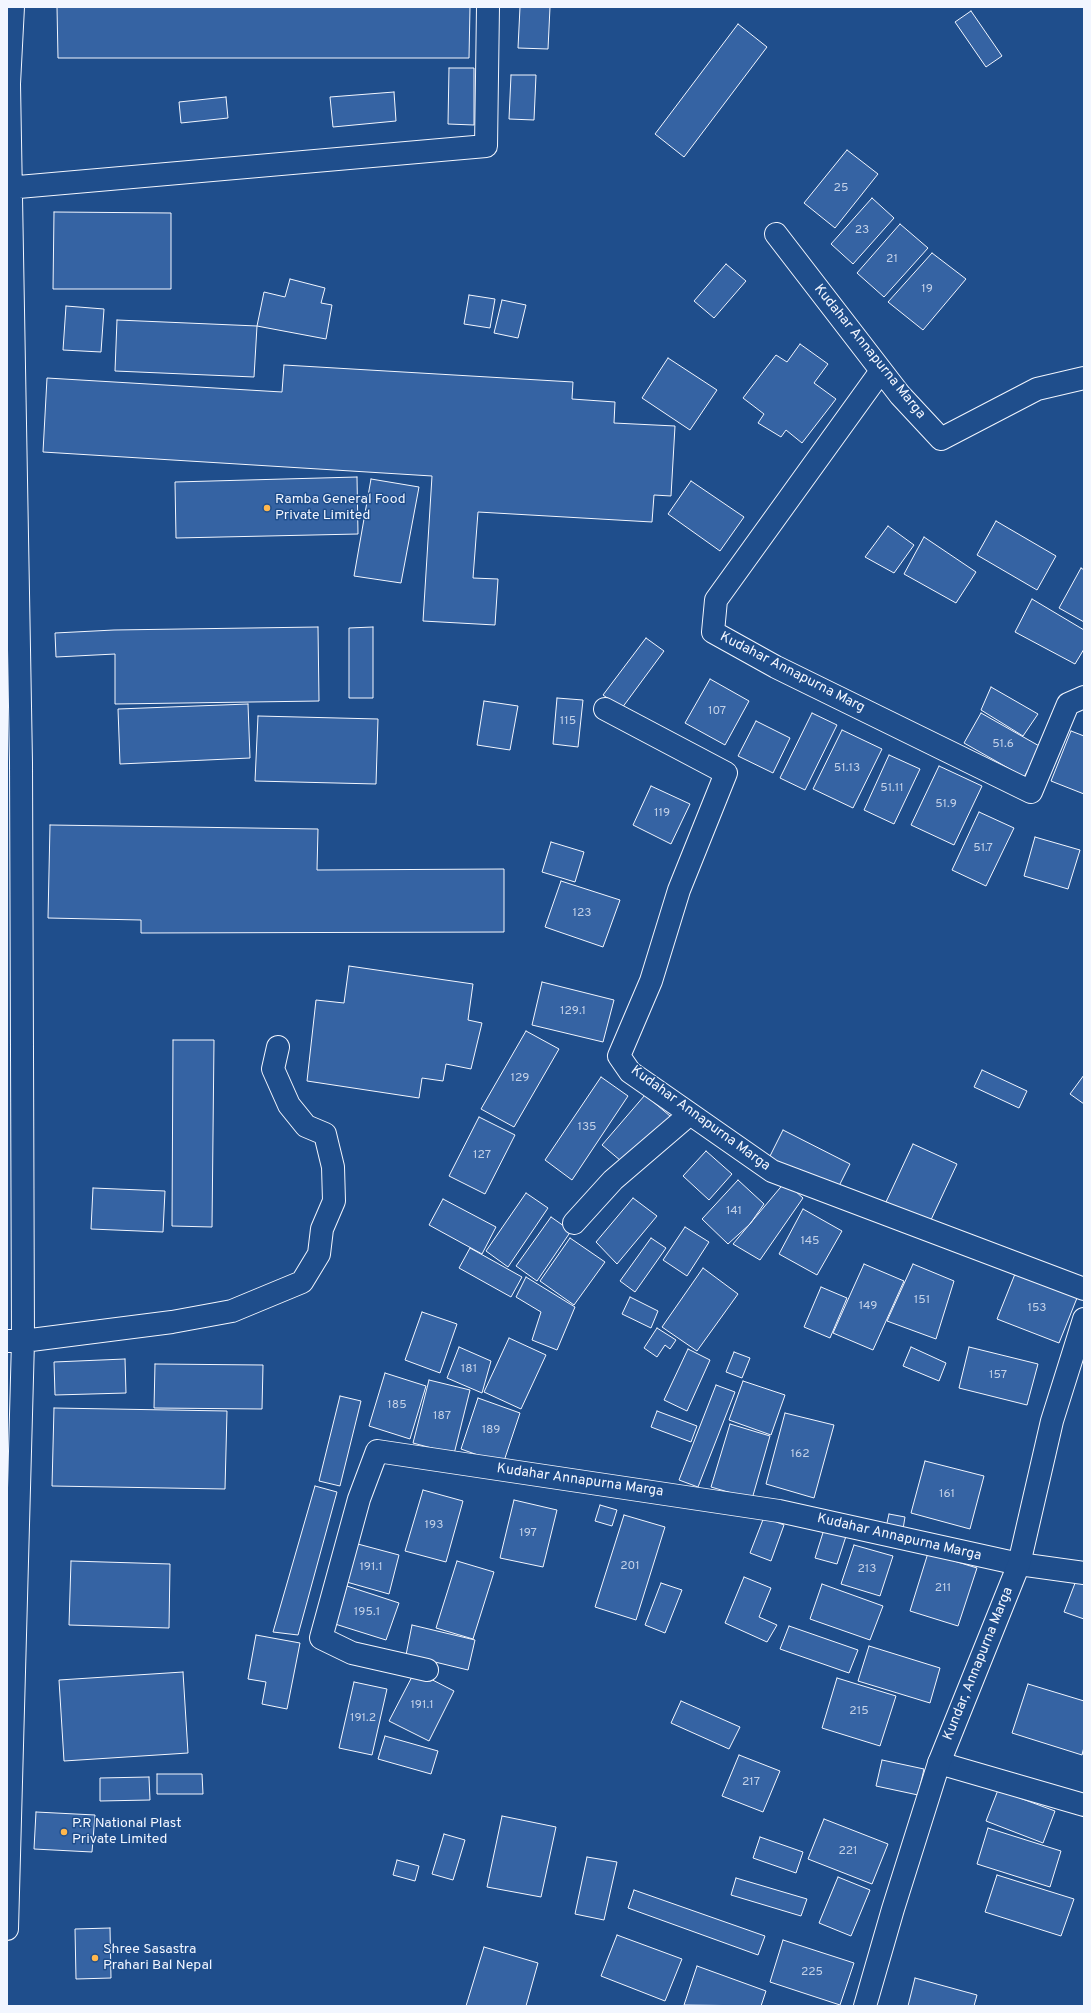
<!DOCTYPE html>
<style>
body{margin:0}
#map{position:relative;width:1091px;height:2013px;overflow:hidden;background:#1f4e8c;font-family:Overpass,sans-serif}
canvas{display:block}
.frame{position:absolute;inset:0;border:8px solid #f2f6ff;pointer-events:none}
</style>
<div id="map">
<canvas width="1091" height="2013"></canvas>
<div class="frame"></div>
</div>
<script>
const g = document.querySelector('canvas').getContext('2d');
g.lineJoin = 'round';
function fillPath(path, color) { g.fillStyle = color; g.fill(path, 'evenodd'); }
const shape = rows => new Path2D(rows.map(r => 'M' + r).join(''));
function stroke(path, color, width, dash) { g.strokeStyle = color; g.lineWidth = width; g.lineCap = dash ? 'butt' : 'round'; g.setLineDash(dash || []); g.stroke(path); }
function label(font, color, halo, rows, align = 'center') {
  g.font = font + ' Overpass,sans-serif'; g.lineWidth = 3; g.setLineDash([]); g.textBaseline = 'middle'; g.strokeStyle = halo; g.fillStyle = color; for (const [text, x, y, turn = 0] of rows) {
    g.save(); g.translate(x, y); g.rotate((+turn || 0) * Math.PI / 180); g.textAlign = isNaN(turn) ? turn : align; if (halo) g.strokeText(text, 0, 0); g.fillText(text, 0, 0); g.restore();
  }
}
const building = shape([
 [57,7,470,7,469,58,58,58,57,7],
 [520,7,550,7,548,49,518,48,520,7],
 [971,11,1002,56,986,67,955,22,971,11],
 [738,24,767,47,684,157,655,134,738,24],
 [449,68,474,68,474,125,448,124,449,68],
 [511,75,536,75,534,120,509,119,511,75],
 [394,92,396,121,333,127,330,97,394,92],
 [226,97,228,118,181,123,179,102,226,97],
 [847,150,878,174,835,228,804,203,847,150],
 [872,198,894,218,853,264,831,244,872,198],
 [54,212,171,213,171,289,53,289,54,212],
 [900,224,928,248,884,297,857,273,900,224],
 [932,253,966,279,923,330,888,302,932,253],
 [726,264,746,281,714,318,694,301,726,264],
 [290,279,325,288,321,303,332,305,326,339,257,326,264,292,285,297,290,279],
 [469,295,495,299,490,328,464,324,469,295],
 [502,300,526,305,518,338,494,333,502,300],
 [66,306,104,309,101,352,63,350,66,306],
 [117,320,257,326,254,377,115,371,117,320],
 [800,344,828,364,814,383,836,399,802,443,786,430,781,437,758,423,764,414,743,398,776,355,787,362,800,344],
 [668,358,717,390,690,430,642,398,668,358],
 [284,365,573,382,572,399,615,402,614,423,675,426,671,496,654,495,652,522,478,512,473,578,498,579,495,625,423,621,432,476,43,452,47,378,282,392,284,365],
 [357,477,358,534,176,538,175,482,357,477],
 [371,479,419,487,401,583,354,576,371,479],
 [691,481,744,517,720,551,668,514,691,481],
 [996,521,1056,556,1037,590,977,555,996,521],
 [888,526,914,545,894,573,865,557,888,526],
 [924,537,976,572,956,603,904,574,924,537],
 [1081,568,1084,570,1084,622,1059,608,1081,568],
 [1032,599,1084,630,1084,649,1075,664,1015,632,1032,599],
 [318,627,319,701,115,704,115,654,56,657,55,633,114,630,318,627],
 [373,627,373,698,349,698,349,628,373,627],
 [646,638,664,651,622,708,603,695,646,638],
 [710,679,749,701,725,745,685,723,710,679],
 [991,687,1038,714,1023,736,981,710,991,687],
 [557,698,583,700,578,747,553,744,557,698],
 [484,701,518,706,510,750,477,745,484,701],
 [248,704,250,758,120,764,118,709,248,704],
 [812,713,837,725,805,790,780,778,812,713],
 [981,713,1041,747,1024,777,964,743,981,713],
 [258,716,378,719,376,784,255,781,258,716],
 [756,721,790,738,773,773,738,756,756,721],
 [842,730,882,749,853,808,813,789,842,730],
 [1071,731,1084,736,1084,794,1051,781,1071,731],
 [889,755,920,769,894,824,864,810,889,755],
 [939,766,982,786,954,845,911,825,939,766],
 [651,786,690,804,671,844,633,825,651,786],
 [979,812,1014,828,986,886,952,870,979,812],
 [50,825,318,829,317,870,504,869,504,932,141,933,141,920,48,918,50,825],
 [1035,837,1080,850,1068,889,1024,876,1035,837],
 [551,842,584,852,575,882,542,872,551,842],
 [561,881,620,900,603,947,545,927,561,881],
 [349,966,473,984,468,1020,482,1023,471,1069,446,1064,443,1081,422,1078,419,1098,307,1081,316,1000,344,1003,349,966],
 [542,982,614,1000,603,1042,532,1025,542,982],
 [526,1031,559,1049,514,1127,481,1109,526,1031],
 [173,1040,214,1040,212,1227,172,1226,173,1040],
 [982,1070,1027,1091,1019,1108,974,1087,982,1070],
 [1084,1075,1084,1104,1070,1094,1084,1075],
 [601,1077,628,1096,572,1180,545,1160,601,1077],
 [645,1095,670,1116,627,1166,602,1145,645,1095],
 [479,1117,515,1135,485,1194,449,1176,479,1117],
 [783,1130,850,1164,836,1192,769,1158,783,1130],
 [913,1144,957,1164,930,1222,886,1202,913,1144],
 [706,1151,732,1174,709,1200,683,1176,706,1151],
 [738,1180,764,1204,750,1224,728,1244,702,1219,738,1180],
 [785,1182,803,1198,760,1260,733,1244,785,1182],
 [93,1188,165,1191,163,1232,91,1229,93,1188],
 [526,1193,548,1208,508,1267,486,1251,526,1193],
 [633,1198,657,1216,617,1264,596,1242,633,1198],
 [443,1199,496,1227,482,1254,429,1225,443,1199],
 [803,1209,842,1231,817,1275,779,1254,803,1209],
 [551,1217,571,1231,537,1281,516,1266,551,1217],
 [685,1227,709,1242,687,1276,663,1260,685,1227],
 [570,1238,605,1262,574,1305,540,1281,570,1238],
 [651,1238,666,1248,635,1292,620,1281,651,1238],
 [470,1248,522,1277,511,1297,459,1268,470,1248],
 [864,1264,904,1281,873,1350,833,1333,864,1264],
 [913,1264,954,1281,936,1339,887,1321,913,1264],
 [703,1268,738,1294,697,1351,662,1327,703,1268],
 [1015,1274,1077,1298,1059,1343,997,1319,1015,1274],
 [526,1277,575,1307,557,1350,532,1340,541,1312,516,1297,526,1277],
 [821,1287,847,1298,830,1338,804,1327,821,1287],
 [630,1297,658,1311,651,1328,622,1314,630,1297],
 [422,1312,457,1324,440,1373,405,1360,422,1312],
 [657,1328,676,1340,670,1349,665,1345,657,1357,644,1348,657,1328],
 [509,1338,546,1355,521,1409,484,1392,509,1338],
 [459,1347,491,1361,482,1393,447,1378,459,1347],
 [911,1347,946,1363,939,1381,903,1366,911,1347],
 [969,1347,1038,1364,1027,1405,959,1388,969,1347],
 [688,1349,710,1360,687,1411,664,1400,688,1349],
 [734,1352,750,1358,742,1378,726,1372,734,1352],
 [125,1359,126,1393,55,1395,54,1362,125,1359],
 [155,1364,263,1365,262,1409,154,1408,155,1364],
 [385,1373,426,1386,410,1439,369,1426,385,1373],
 [429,1380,470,1390,454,1454,413,1443,429,1380],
 [743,1381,785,1395,771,1435,729,1420,743,1381],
 [716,1385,735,1392,698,1487,679,1480,716,1385],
 [340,1396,361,1401,340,1486,319,1481,340,1396],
 [478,1398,520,1413,503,1464,461,1449,478,1398],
 [54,1408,227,1411,225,1489,52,1486,54,1408],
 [657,1411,697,1426,691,1442,651,1427,657,1411],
 [785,1413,834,1425,814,1498,766,1484,785,1413],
 [730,1424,770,1436,752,1499,711,1487,730,1424],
 [925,1461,984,1476,970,1529,911,1513,925,1461],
 [315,1486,337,1492,298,1635,273,1632,315,1486],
 [423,1490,463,1501,446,1562,405,1551,423,1490],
 [514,1500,557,1510,543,1567,500,1558,514,1500],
 [600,1505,617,1510,612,1526,595,1521,600,1505],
 [889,1514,905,1517,902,1535,885,1532,889,1514],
 [624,1515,665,1527,636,1620,595,1607,624,1515],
 [764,1517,784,1525,771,1561,750,1553,764,1517],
 [826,1523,848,1530,837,1564,815,1558,826,1523],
 [354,1543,399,1555,389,1594,343,1581,354,1543],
 [854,1545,893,1556,880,1596,841,1584,854,1545],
 [928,1553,977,1568,958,1626,910,1611,928,1553],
 [71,1561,170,1564,169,1628,69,1625,71,1561],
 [457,1561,494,1572,473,1639,436,1628,457,1561],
 [744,1577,771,1588,759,1617,777,1625,767,1642,725,1623,744,1577],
 [1077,1578,1084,1581,1084,1619,1064,1612,1077,1578],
 [661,1583,682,1590,665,1633,645,1625,661,1583],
 [822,1584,883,1606,870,1640,810,1619,822,1584],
 [347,1586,399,1603,386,1640,335,1624,347,1586],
 [412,1625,475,1640,468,1670,406,1655,412,1625],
 [789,1626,858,1650,849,1673,780,1649,789,1626],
 [256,1635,300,1643,287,1709,262,1704,266,1682,248,1679,256,1635],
 [869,1646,940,1668,930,1703,858,1681,869,1646],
 [415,1671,454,1691,429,1741,389,1721,415,1671],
 [183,1672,188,1753,64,1761,59,1680,183,1672],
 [837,1678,896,1696,880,1746,822,1728,837,1678],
 [354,1682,387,1689,372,1755,339,1748,354,1682],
 [1028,1684,1084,1701,1084,1747,1082,1755,1012,1733,1028,1684],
 [681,1701,740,1727,729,1749,671,1723,681,1701],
 [385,1736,438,1751,431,1774,378,1759,385,1736],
 [739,1755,780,1771,763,1812,722,1796,739,1755],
 [882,1760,924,1769,918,1795,876,1786,882,1760],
 [157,1774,202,1774,203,1794,157,1794,157,1774],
 [149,1777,150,1800,100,1801,100,1778,149,1777],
 [998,1790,1055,1811,1043,1843,986,1821,998,1790],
 [36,1812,95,1815,92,1852,34,1849,36,1812],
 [502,1816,556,1827,541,1897,487,1887,502,1816],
 [824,1819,888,1844,872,1884,808,1859,824,1819],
 [988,1828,1061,1851,1050,1887,977,1864,988,1828],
 [444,1834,465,1840,453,1880,432,1874,444,1834],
 [760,1837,803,1852,796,1873,753,1858,760,1837],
 [587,1857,617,1862,604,1920,575,1914,587,1857],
 [397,1860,419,1866,415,1881,393,1875,397,1860],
 [997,1875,1074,1899,1061,1936,985,1912,997,1875],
 [838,1877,870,1890,851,1936,819,1923,838,1877],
 [736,1878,807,1899,801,1916,731,1895,736,1878],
 [634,1890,765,1936,758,1955,628,1908,634,1890],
 [110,1928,111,1978,76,1979,75,1929,110,1928],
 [617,1935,682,1959,665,2001,601,1976,617,1935],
 [783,1940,854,1963,840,2005,770,1982,783,1940],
 [484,1947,538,1963,526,2006,466,2006,484,1947],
 [697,1966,766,1991,761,2006,684,2005,697,1966],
 [915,1978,977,1995,974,2006,908,2006,915,1978]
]);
fillPath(building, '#3563a3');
stroke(building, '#f2f6ff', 1);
const street = shape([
 [7,188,486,146,488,7],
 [776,234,900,395,941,439,1037,389,1084,378],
 [881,371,716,600,713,632,776,667,1031,792,1068,704,1084,697],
 [605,709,726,773,679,890,651,981,619,1056,630,1072,772,1171,1084,1289],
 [574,1223,613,1180,690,1114],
 [7,1341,23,1341,172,1322,232,1311,302,1282,319,1254,322,1229,334,1201,333,1167,325,1134,306,1126,289,1105,273,1069,278,1047],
 [427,1670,352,1653,321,1638,359,1499,377,1451,779,1511,1019,1564,1084,1573],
 [939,1763,1084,1805],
 [7,1929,23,1341,21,762,9,84,13,7]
]);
const primary = shape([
 [865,2006,893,1909,939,1763,1019,1564,1052,1421,1084,1319]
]);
stroke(street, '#f2f6ff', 24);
stroke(primary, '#f2f6ff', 24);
stroke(street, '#1f4e8c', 22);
stroke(primary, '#1f4e8c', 22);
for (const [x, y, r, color] of [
 [267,508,4,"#ffb74d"],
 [64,1832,4,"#ffb74d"],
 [95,1958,4,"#ffb74d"]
]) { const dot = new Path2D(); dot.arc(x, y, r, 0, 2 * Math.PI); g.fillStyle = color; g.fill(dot); stroke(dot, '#1f4e8c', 1.5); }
label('12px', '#c3d1e8', null, [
 ["25",841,189],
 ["23",862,231],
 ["21",892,260],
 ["19",927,290],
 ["107",717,712],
 ["115",568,722],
 ["51.6",1003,745],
 ["51.13",847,769],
 ["51.11",892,789],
 ["51.9",946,805],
 ["119",662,814],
 ["51.7",983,849],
 ["123",582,914],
 ["129.1",573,1012],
 ["129",520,1079],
 ["135",587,1128],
 ["127",482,1156],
 ["141",734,1212],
 ["145",810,1242],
 ["151",922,1301],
 ["149",868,1307],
 ["153",1037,1309],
 ["181",469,1370],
 ["157",998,1376],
 ["185",397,1406],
 ["187",442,1417],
 ["189",491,1431],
 ["162",800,1455],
 ["161",947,1495],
 ["193",434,1526],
 ["197",528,1534],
 ["201",630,1567],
 ["191.1",371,1568],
 ["213",867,1570],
 ["211",943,1589],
 ["195.1",367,1613],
 ["191.1",422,1706],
 ["215",859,1712],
 ["191.2",363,1719],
 ["217",751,1783],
 ["221",848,1852],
 ["225",812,1973]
]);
label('14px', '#f2f6ff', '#1f4e8c', [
 ["Kudahar Annapurna Marga",869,352,51],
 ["Kudahar Annapurna Marg",792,673,27],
 ["Kudahar Annapurna Marga",700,1119,36],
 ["Kudahar Annapurna Marga",580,1481,8],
 ["Kudahar Annapurna Marga",899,1538,13],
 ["Kundar, Annapurna Marga",979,1664,-68]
]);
label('14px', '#f2f6ff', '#1f4e8c', [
 ["Ramba General Food",275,500],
 ["Private Limited",275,516],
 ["P.R National Plast",72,1824],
 ["Private Limited",72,1840],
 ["Shree Sasastra",103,1950],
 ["Prahari Bal Nepal",103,1966]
], 'left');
</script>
